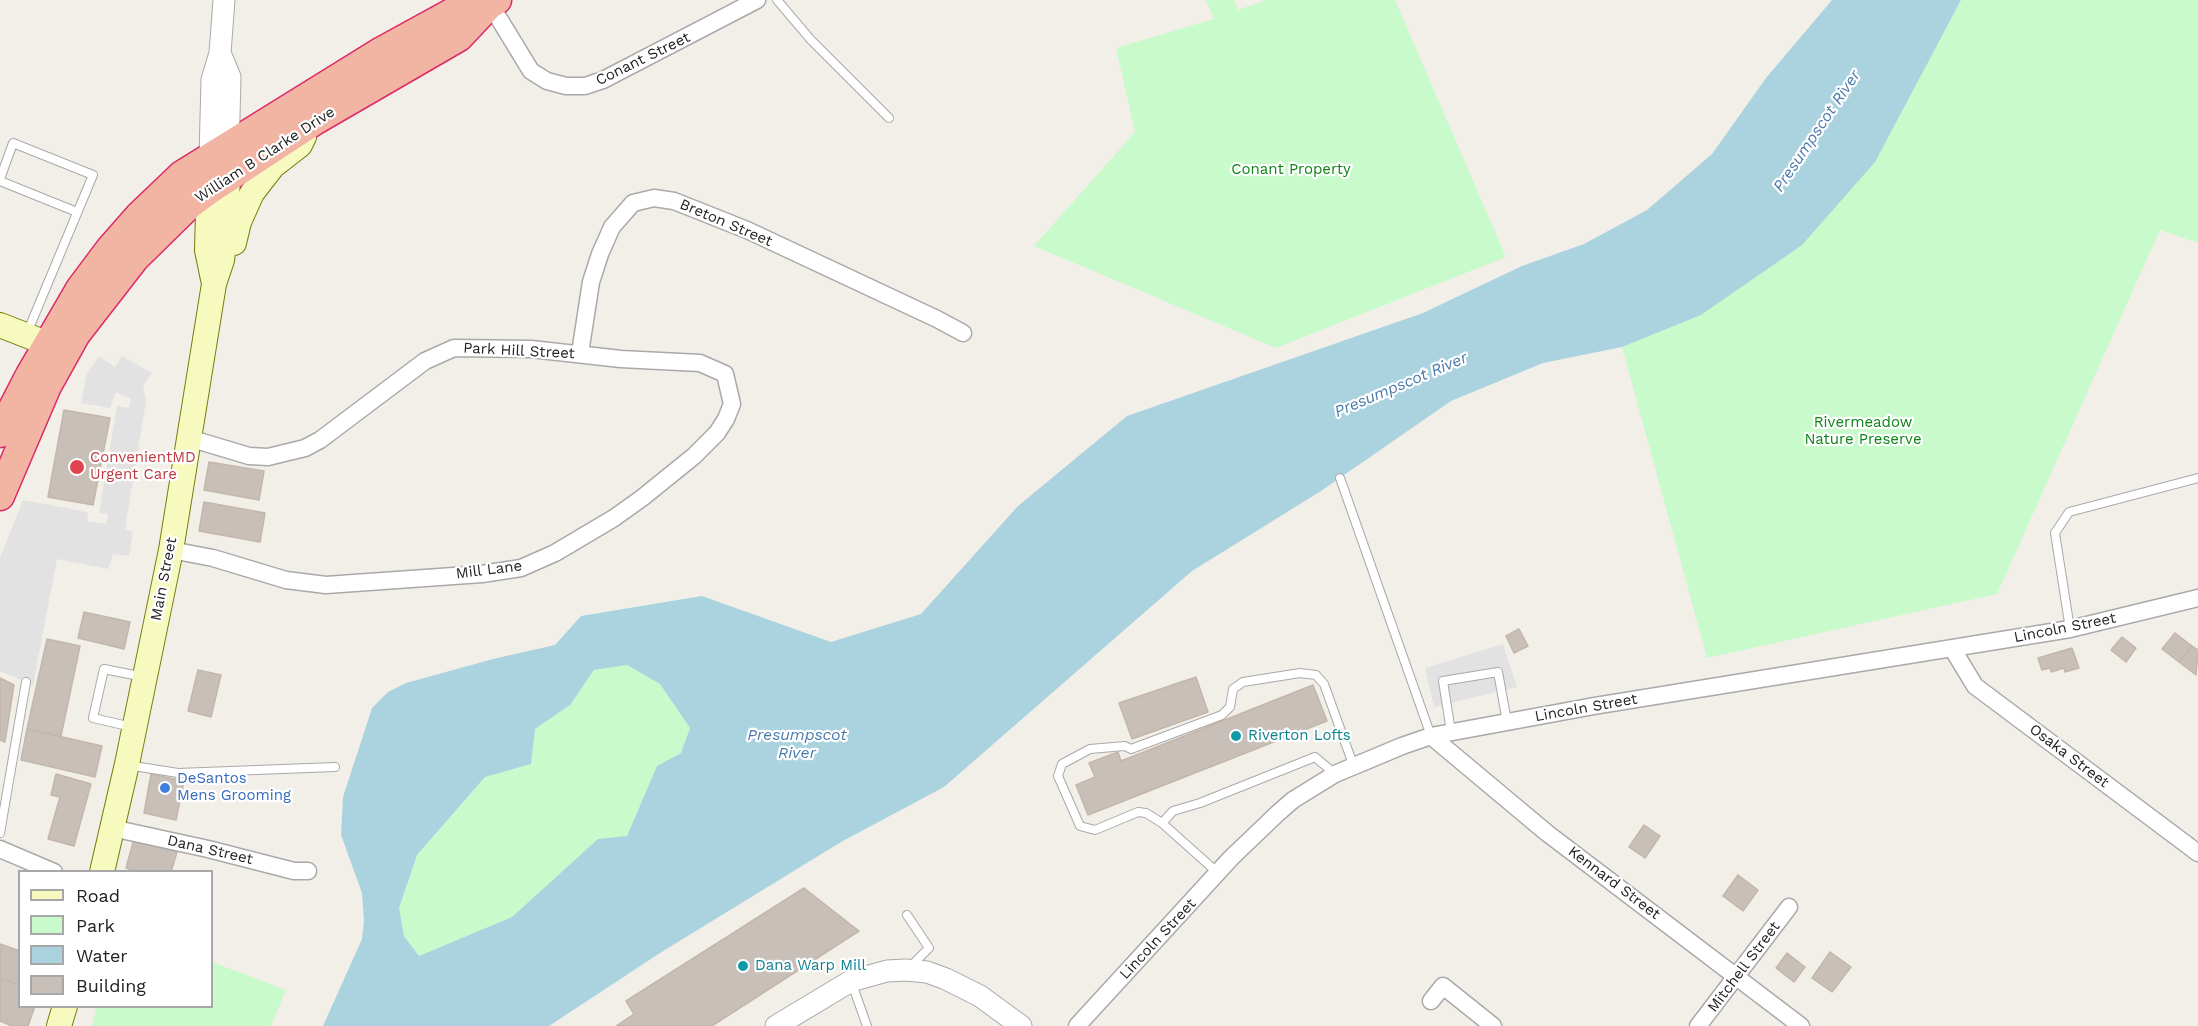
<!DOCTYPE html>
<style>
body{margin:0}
#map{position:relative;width:2198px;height:1026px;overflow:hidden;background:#f2efe9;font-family:"Work Sans",sans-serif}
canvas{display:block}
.legend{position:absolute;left:18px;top:870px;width:195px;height:138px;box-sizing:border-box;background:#fff;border:2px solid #a7a7a7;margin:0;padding:8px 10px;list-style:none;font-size:18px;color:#222}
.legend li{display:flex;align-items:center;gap:12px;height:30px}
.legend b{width:30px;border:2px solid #a7a7a7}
</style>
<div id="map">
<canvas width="2198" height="1026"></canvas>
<ul class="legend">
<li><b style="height:8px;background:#f7fabf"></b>Road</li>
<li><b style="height:16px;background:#c8facc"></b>Park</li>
<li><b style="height:16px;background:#aad3df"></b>Water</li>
<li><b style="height:16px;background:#c7bfb8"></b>Building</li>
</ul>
</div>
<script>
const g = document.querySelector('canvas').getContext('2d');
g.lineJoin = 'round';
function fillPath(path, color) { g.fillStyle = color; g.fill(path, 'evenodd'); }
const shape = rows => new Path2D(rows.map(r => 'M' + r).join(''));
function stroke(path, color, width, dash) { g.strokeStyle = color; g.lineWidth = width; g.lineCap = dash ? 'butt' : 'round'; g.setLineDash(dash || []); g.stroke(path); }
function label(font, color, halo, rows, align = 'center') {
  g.font = font + ' "Work Sans",sans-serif'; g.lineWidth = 4.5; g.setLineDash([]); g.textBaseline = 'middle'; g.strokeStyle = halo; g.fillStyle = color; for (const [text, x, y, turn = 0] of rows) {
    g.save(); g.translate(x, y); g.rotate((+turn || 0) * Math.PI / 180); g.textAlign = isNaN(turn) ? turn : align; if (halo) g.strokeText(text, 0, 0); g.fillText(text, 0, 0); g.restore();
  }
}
fillPath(shape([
 [1206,0,1234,0,1238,10,1266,0,1395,0,1506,257,1276,348,1034,246,1135,132,1116,48,1214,19],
 [1961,0,2198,0,2198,243,2160,230,1997,594,1707,658,1622,347,1701,315,1951,17],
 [627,665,660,684,690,728,681,753,657,766,627,836,598,840,512,917,419,956,404,936,399,908,417,855,485,777,531,764,535,729,570,705,594,670],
 [212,962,286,990,271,1026,92,1026,97,1007,212,1006]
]), '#c8facc');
fillPath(shape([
 [99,356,115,367,122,356,152,373,143,386,146,401,125,529,133,532,129,556,113,554,108,569,57,559,33,685,0,671,0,558,23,500,88,512,87,521,106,524,108,514,99,513,117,406,129,408,131,399,116,392,110,408,81,403,87,374],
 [1503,644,1517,687,1434,707,1425,668]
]), '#e2e2e2');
fillPath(shape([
 [1832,0,1961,0,1875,162,1802,245,1701,315,1622,347,1543,363,1451,401,1321,491,1192,571,944,787,841,842,660,953,549,1026,323,1026,362,939,364,921,362,893,341,835,343,797,372,708,388,692,406,683,493,659,555,645,581,616,702,596,831,642,921,614,1018,506,1127,416,1423,313,1522,266,1584,244,1647,210,1712,154,1766,78],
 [627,665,660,684,690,728,681,753,657,766,627,836,598,839,512,917,419,956,404,936,399,908,417,855,485,777,531,764,535,729,570,705,594,670]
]), '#aad3df');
const building = shape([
 [64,410,110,418,93,505,48,497,64,410],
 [209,462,264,471,259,500,204,490,209,462],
 [204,502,265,513,260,542,199,531,204,502],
 [84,612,130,622,124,649,78,638,84,612],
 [1519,629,1528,646,1514,653,1506,636,1519,629],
 [2175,633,2192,646,2179,662,2162,649,2175,633],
 [2122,637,2136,648,2126,662,2111,650,2122,637],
 [47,639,80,646,61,736,27,729,47,639],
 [2192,646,2198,650,2196,675,2179,662,2192,646],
 [2072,648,2079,668,2065,672,2064,668,2051,672,2050,668,2042,670,2038,658,2072,648],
 [198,670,221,675,211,717,188,711,198,670],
 [1196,677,1208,712,1132,739,1119,703,1196,677],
 [0,678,14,685,5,742,0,740,0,678],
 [1313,685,1327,721,1088,815,1076,785,1095,777,1089,763,1118,752,1121,761,1313,685],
 [27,729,102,746,95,777,21,760,27,729],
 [56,774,91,784,74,846,48,839,60,797,51,795,56,774],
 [151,774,184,781,176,820,144,813,151,774],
 [1644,825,1660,836,1645,858,1629,847,1644,825],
 [134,839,177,852,171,872,138,872,126,868,134,839],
 [1738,875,1758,890,1743,911,1723,896,1738,875],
 [804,888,859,931,712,1026,616,1026,634,1014,626,1001,804,888],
 [0,944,20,951,20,985,0,978,0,944],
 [1830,952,1851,967,1832,992,1812,978,1830,952],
 [1787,953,1805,967,1794,982,1776,968,1787,953],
 [0,978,20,985,20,1006,35,1006,28,1026,12,1026,0,1021,0,978]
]);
fillPath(building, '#c7bfb8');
stroke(building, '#c4b6ab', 1.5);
const service = shape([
 [777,0,811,40,889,118],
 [0,179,13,143,93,175,27,333],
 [0,181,77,212],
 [1340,478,1431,736],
 [2070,629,2055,533,2069,512,2198,478],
 [132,727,93,718,104,669,144,677],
 [1451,732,1443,681,1498,672,1507,722],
 [127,765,178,773,335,767],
 [1162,823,1173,811,1200,803,1315,757,1335,774],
 [0,833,26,682],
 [1218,873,1162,823,1146,813,1138,812,1095,830,1080,826,1058,776,1062,764,1090,749,1125,746,1131,749,1222,715,1230,707,1233,689,1243,682,1300,673,1316,675,1324,684,1354,767],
 [907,915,929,948,909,968],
 [851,981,867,1026]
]);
const minor = shape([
 [490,4,531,71,547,81,566,86,585,86,603,80,757,0],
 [580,353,591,282,600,254,612,227,633,203,654,198,674,201,747,230,937,319,963,333],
 [171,550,213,558,286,580,326,585,482,574,521,568,555,553,614,518,642,498,694,456,717,433,726,419,732,404,725,374,700,363,621,359,531,349,454,348,425,361,320,440,305,448,268,457,249,456,189,438],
 [1952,648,1975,686,2198,853],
 [1431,736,1547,833,1801,1026],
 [112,828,208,849,294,871,308,871],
 [0,849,54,872],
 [1431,1001,1443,986,1493,1026],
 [1077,1026,1231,858,1278,813,1293,800,1335,774,1402,746,1431,736,1594,706,2070,629,2198,598],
 [1698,1026,1789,907]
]);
const tertiary = shape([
 [220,53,230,77,228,156],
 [210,157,212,80,220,53,224,0],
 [776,1026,851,981,887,971,906,970,927,972,946,979,980,996,1021,1026]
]);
const secondary = shape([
 [209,176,207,250,213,279],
 [234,243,239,222,252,193,273,166,300,145,304,137],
 [0,325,64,350],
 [102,872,127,764,171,550,214,284,222,260,225,238,228,178],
 [59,1026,65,1006]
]);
const trunk = shape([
 [0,433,30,375,80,289,110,249,139,216,182,175,382,51,455,11,490,4],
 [0,496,47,386,76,334,135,258,190,204,209,190,314,121,459,37,490,4,497,0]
]);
stroke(service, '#a9a9a9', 10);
stroke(minor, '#a9a9a9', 19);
stroke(tertiary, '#a9a9a9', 23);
stroke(secondary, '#707d05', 26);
stroke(trunk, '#dc2a67', 31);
stroke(service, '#fff', 8);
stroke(minor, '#fff', 16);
stroke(tertiary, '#fff', 21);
stroke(secondary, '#f7fabf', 24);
stroke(trunk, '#f2b4a3', 28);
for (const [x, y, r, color] of [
 [77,467,8,"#e0444e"],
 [1236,736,6,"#0f9aa8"],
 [165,788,6,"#3f7fe0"],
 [743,966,6,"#0f9aa8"]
]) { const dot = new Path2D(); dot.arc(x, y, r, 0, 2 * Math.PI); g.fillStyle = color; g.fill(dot); stroke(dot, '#fff', 2); }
label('15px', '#222', '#fff', [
 ["Conant Street",643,59,-26],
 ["William B Clarke Drive",265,155,-33],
 ["Breton Street",726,223,23],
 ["Park Hill Street",519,351,3],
 ["Mill Lane",489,570,-7],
 ["Main Street",164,579,-79],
 ["Lincoln Street",2065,628,-11],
 ["Lincoln Street",1586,708,-10],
 ["Osaka Street",2069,756,37],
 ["Dana Street",210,850,13],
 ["Kennard Street",1614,883,37],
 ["Lincoln Street",1158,939,-47],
 ["Mitchell Street",1744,967,-53]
]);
label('15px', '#0c8416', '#fff', [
 ["Conant Property",1291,170],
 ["Rivermeadow",1863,423],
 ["Nature Preserve",1863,440]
]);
label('15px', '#be3a42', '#fff', [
 ["ConvenientMD",90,458],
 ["Urgent Care",90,475]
], 'left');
label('15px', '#0d838f', '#fff', [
 ["Riverton Lofts",1248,736],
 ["Dana Warp Mill",755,966]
], 'left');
label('15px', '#366cbe', '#fff', [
 ["DeSantos",177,779],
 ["Mens Grooming",177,796]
], 'left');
label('italic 16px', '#4a7aab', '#fff', [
 ["Presumpscot River",1817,131,-56],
 ["Presumpscot River",1401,385,-23],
 ["Presumpscot",797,735],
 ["River",797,753]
]);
</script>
